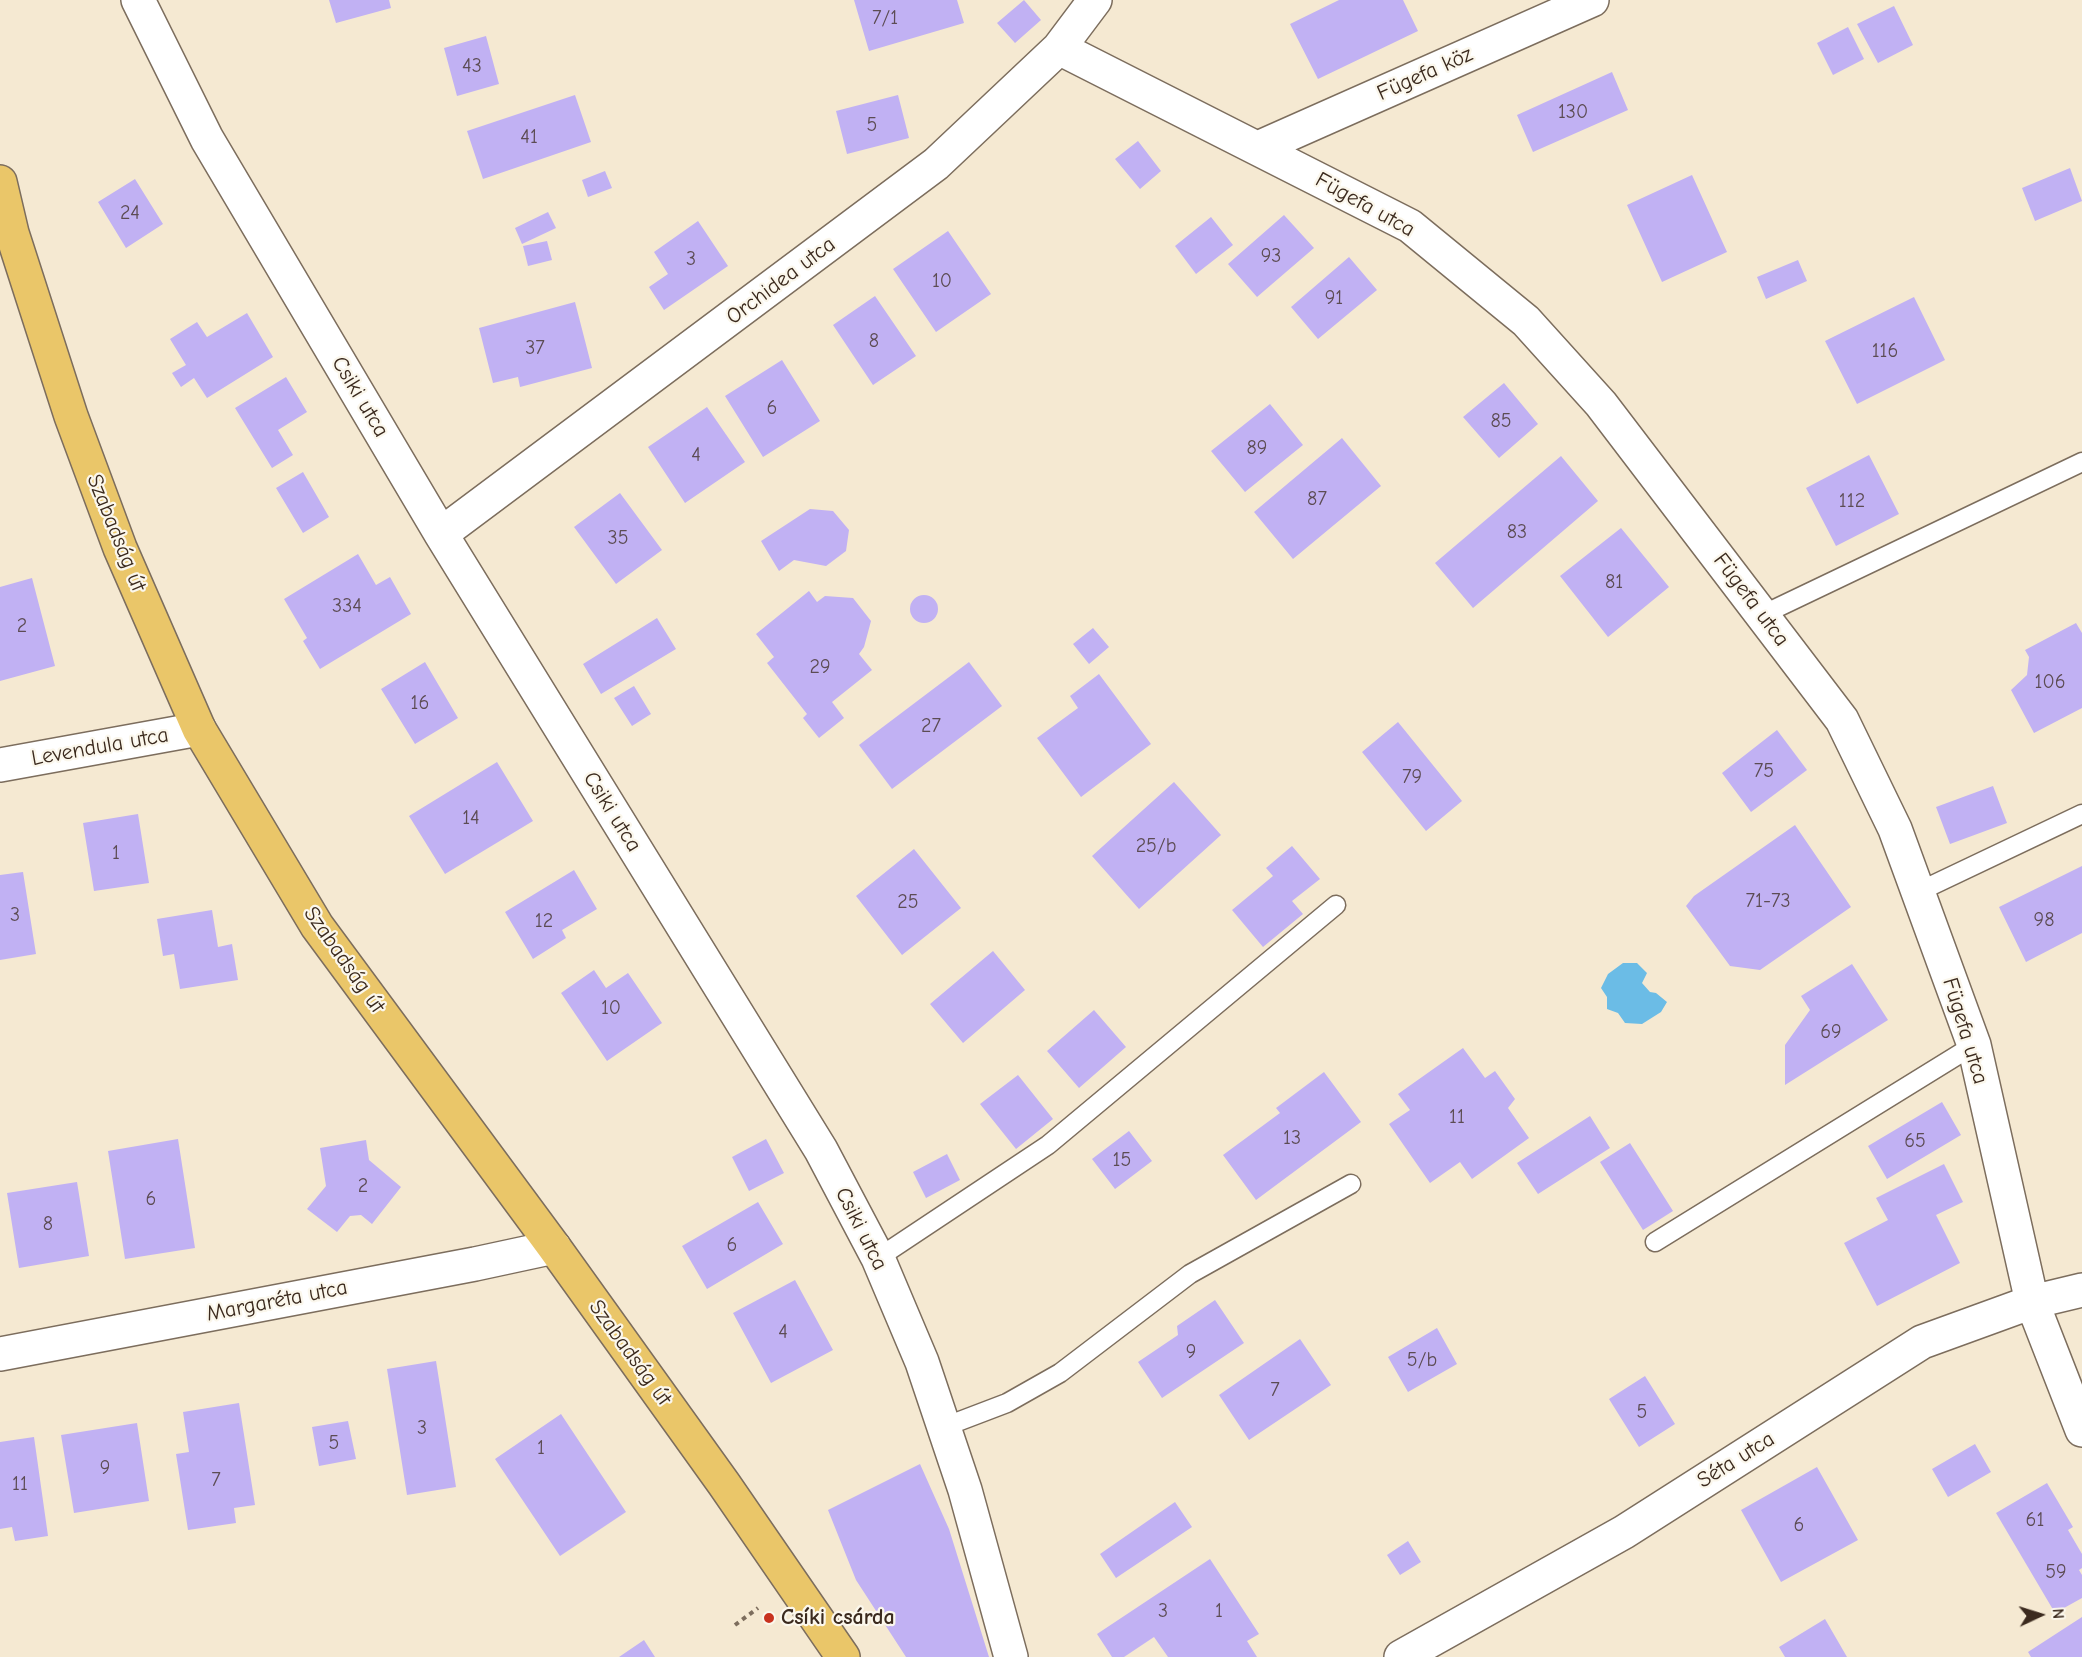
<!DOCTYPE html>
<meta charset="utf-8">
<style>
body{margin:0}
#map{position:relative;width:2082px;height:1657px;overflow:hidden;background:#f5e9d2;font-family:"Comic Neue",sans-serif}
canvas{display:block}
.north{position:absolute;left:2010px;top:1585px;width:60px;height:60px;-webkit-text-stroke:4px #fbf7ec;paint-order:stroke;rotate:86deg;font-size:16px;font-weight:700;line-height:24px;text-align:center;color:#3b2a1e}
.north::after{content:'';display:block;margin:auto;width:21px;height:27px;background:#3b2a1e;clip-path:polygon(50% 0,100% 100%,50% 72%,0 100%)}
</style>
<div id="map">
<canvas width="2082" height="1657"></canvas>
<div class="north">N</div>
</div>
<script>
const g = document.querySelector('canvas').getContext('2d');
g.lineJoin = 'round';
function fillPath(path, color) { g.fillStyle = color; g.fill(path, 'evenodd'); }
const shape = rows => new Path2D(rows.map(r => 'M' + r).join(''));
function stroke(path, color, width, dash) { g.strokeStyle = color; g.lineWidth = width; g.lineCap = dash ? 'butt' : 'round'; g.setLineDash(dash || []); g.stroke(path); }
function label(font, color, halo, rows, align = 'center') {
  g.font = font + ' "Comic Neue",sans-serif'; g.lineWidth = 4.5; g.setLineDash([]); g.textBaseline = 'middle'; g.strokeStyle = halo; g.fillStyle = color; for (const [text, x, y, turn = 0] of rows) {
    g.save(); g.translate(x, y); g.rotate((+turn || 0) * Math.PI / 180); g.textAlign = isNaN(turn) ? turn : align; if (halo) g.strokeText(text, 0, 0); g.fillText(text, 0, 0); g.restore();
  }
}
fillPath(shape([
 [1623,963,1637,963,1647,973,1642,983,1650,992,1656,993,1667,1002,1661,1012,1642,1024,1625,1023,1618,1013,1607,1009,1607,997,1601,988,1608,974]
]), '#6bbce6');
fillPath(shape([
 [329,0,389,0,391,8,336,23],
 [854,0,957,0,964,23,869,51],
 [1024,0,1041,20,1015,43,997,23],
 [1339,0,1403,0,1418,31,1318,79,1290,24],
 [1894,6,1913,45,1878,63,1857,24],
 [1848,27,1864,59,1833,75,1817,43],
 [486,36,499,84,457,96,444,48],
 [1612,72,1628,110,1533,152,1517,115],
 [575,95,591,142,483,179,467,131],
 [898,95,909,138,847,154,836,111],
 [1138,141,1161,171,1140,189,1115,159],
 [2070,168,2082,201,2035,221,2022,188],
 [605,171,612,188,588,197,582,180],
 [1692,175,1727,252,1662,282,1627,205],
 [135,179,163,224,126,248,98,202],
 [548,212,556,228,522,244,515,228],
 [1284,215,1314,248,1257,297,1228,264],
 [1211,217,1233,245,1196,274,1175,246],
 [698,221,728,266,664,310,649,287,668,274,654,252],
 [948,231,991,294,936,332,893,269],
 [547,241,552,260,528,266,523,246],
 [1349,257,1377,290,1318,339,1291,307],
 [1798,260,1807,281,1766,299,1757,277],
 [875,296,916,356,873,385,833,325],
 [1914,297,1945,360,1857,404,1825,341],
 [575,302,592,368,520,387,518,377,493,383,479,328],
 [247,313,273,357,207,398,194,378,181,387,172,373,186,365,170,339,197,322,207,337],
 [782,360,820,421,763,457,725,396],
 [286,377,307,412,278,430,293,455,272,468,235,408],
 [1504,383,1538,424,1499,458,1463,417],
 [1270,404,1303,445,1245,492,1211,451],
 [707,407,745,462,685,503,648,447],
 [1342,438,1381,486,1293,559,1254,512],
 [1869,455,1899,514,1836,546,1806,488],
 [1561,456,1598,501,1473,608,1435,563],
 [303,472,329,517,303,533,276,488],
 [620,493,662,550,616,584,574,527],
 [810,509,833,511,849,530,846,551,826,566,794,560,779,571,761,541],
 [1621,528,1669,587,1608,637,1560,576],
 [358,554,376,585,390,577,411,614,320,669,303,641,307,638,284,599],
 [32,578,55,666,0,681,0,587],
 [809,591,817,602,825,596,853,598,871,621,864,647,859,654,872,670,832,702,844,718,819,738,803,718,807,714,767,663,774,657,756,634],
 '910 609a14 14 0 1 1 28 0a14 14 0 1 1-28 0Z',
 [657,618,676,649,601,694,583,664],
 [2076,623,2082,633,2082,708,2034,733,2011,690,2027,675,2029,657,2025,650],
 [1093,628,1109,647,1089,664,1073,644],
 [425,662,458,718,415,744,381,689],
 [969,662,1002,706,892,789,859,745],
 [1099,674,1151,744,1081,797,1037,738,1078,708,1070,696],
 [634,686,651,714,632,726,614,698],
 [1398,722,1462,801,1426,831,1362,752],
 [1777,730,1807,770,1751,812,1722,773],
 [497,762,533,821,445,874,409,816],
 [1174,782,1221,835,1139,909,1092,856],
 [1993,786,2007,823,1950,844,1936,807],
 [138,814,149,883,94,891,83,823],
 [1795,825,1851,907,1760,970,1730,966,1686,906,1694,896],
 [1292,846,1320,879,1292,901,1303,914,1263,947,1232,910,1273,876,1266,868],
 [914,849,961,908,902,955,856,896],
 [2082,866,2082,933,2026,962,1999,907],
 [574,870,597,909,562,930,566,938,533,959,505,912],
 [23,872,36,954,0,960,0,875],
 [212,910,218,947,232,944,238,980,180,989,174,954,163,956,157,919],
 [993,951,1025,990,963,1043,930,1004],
 [1852,964,1888,1020,1785,1085,1785,1045,1810,1010,1801,996],
 [594,970,606,988,628,973,662,1023,607,1061,561,993],
 [1094,1010,1126,1047,1079,1088,1047,1051],
 [1463,1048,1485,1078,1495,1071,1515,1099,1508,1108,1529,1138,1472,1179,1460,1162,1430,1183,1389,1124,1410,1110,1398,1094],
 [1324,1072,1361,1122,1256,1200,1223,1155,1280,1113,1276,1108],
 [1018,1075,1053,1119,1016,1149,980,1104],
 [1942,1102,1961,1135,1887,1179,1868,1146],
 [1590,1116,1610,1148,1538,1194,1517,1163],
 [1129,1131,1152,1161,1115,1189,1092,1159],
 [178,1139,195,1248,125,1259,108,1151],
 [766,1139,784,1173,749,1191,732,1157],
 [366,1140,369,1160,401,1187,372,1224,361,1215,350,1216,337,1232,307,1209,326,1186,320,1148],
 [1630,1143,1673,1211,1643,1230,1600,1162],
 [947,1154,960,1180,926,1198,913,1172],
 [1944,1164,1963,1202,1936,1215,1960,1263,1877,1306,1844,1243,1888,1220,1876,1198],
 [77,1182,89,1256,19,1268,7,1193],
 [758,1202,783,1244,707,1289,682,1246],
 [795,1280,833,1350,771,1383,733,1313],
 [1215,1300,1244,1343,1162,1398,1138,1362,1178,1335,1177,1326],
 [1437,1328,1457,1364,1408,1392,1388,1357],
 [1300,1339,1331,1385,1249,1440,1219,1395],
 [436,1361,456,1487,407,1495,387,1369],
 [1645,1376,1675,1424,1639,1447,1609,1399],
 [239,1403,255,1505,234,1508,236,1523,188,1530,176,1454,189,1452,183,1412],
 [561,1414,626,1512,560,1556,495,1459],
 [348,1421,356,1459,319,1466,312,1427],
 [137,1423,149,1501,74,1513,61,1435],
 [34,1437,48,1536,15,1541,12,1527,0,1529,0,1442],
 [1975,1444,1991,1472,1948,1497,1932,1469],
 [920,1464,949,1529,989,1657,906,1657,856,1580,828,1510],
 [1817,1467,1858,1540,1781,1582,1741,1510],
 [2047,1483,2073,1527,2068,1530,2082,1554,2082,1568,2079,1570,2082,1575,2082,1598,2055,1613,1996,1513],
 [1175,1502,1192,1527,1116,1578,1100,1554],
 [1408,1541,1421,1562,1400,1575,1387,1555],
 [1210,1559,1259,1634,1247,1641,1257,1657,1168,1657,1154,1637,1124,1657,1112,1657,1097,1634],
 [2082,1617,2082,1657,2031,1657,2028,1652],
 [1825,1619,1847,1657,1785,1657,1779,1647],
 [644,1640,655,1657,619,1657]
]), '#c1b1f3');
const lane = shape([
 [1762,615,2082,462],
 [1918,892,2082,814],
 [1655,1242,1974,1045],
 [878,1258,1048,1145,1336,905],
 [944,1427,1007,1403,1060,1373,1190,1274,1351,1184]
]);
const street = shape([
 [138,0,207,139,441,534,821,1150,878,1258,922,1362,965,1490,1011,1657],
 [1059,48,1410,226,1526,321,1601,404,1842,720,1895,829,1974,1045,2032,1302,2082,1430],
 [1258,148,1592,0],
 [441,534,936,164,1059,48,1095,0],
 [0,765,199,729],
 [0,1354,475,1264,554,1247],
 [1401,1657,1624,1532,1922,1342,2032,1302,2082,1290]
]);
const primary = shape([
 [0,182,12,233,71,416,120,548,199,729,317,926,554,1247,724,1484,843,1657]
]);
stroke(lane, '#7c6d5d', 21);
stroke(street, '#7c6d5d', 36);
stroke(primary, '#7c6d5d', 36);
stroke(shape([
 [735,1625,758,1608]
]), '#7c6d5d', 4, [4.5, 4.5]);
stroke(lane, '#fff', 18);
stroke(street, '#fff', 33);
stroke(primary, '#eac669', 33);
for (const [x, y, r, color] of [
 [769,1618,6,"#c8321e"]
]) { const dot = new Path2D(); dot.arc(x, y, r, 0, 2 * Math.PI); g.fillStyle = color; g.fill(dot); stroke(dot, '#fbf7ec', 2); }
label('20px', '#5c4c53', null, [
 ["7/1",885,18],
 ["43",472,66],
 ["130",1573,112],
 ["5",872,125],
 ["41",529,137],
 ["24",130,213],
 ["93",1271,256],
 ["3",691,259],
 ["10",942,281],
 ["91",1334,298],
 ["8",874,341],
 ["37",535,348],
 ["116",1885,351],
 ["6",772,408],
 ["85",1501,421],
 ["89",1257,448],
 ["4",696,455],
 ["87",1317,499],
 ["112",1852,501],
 ["83",1517,532],
 ["35",618,538],
 ["81",1614,582],
 ["334",347,606],
 ["2",22,626],
 ["29",820,667],
 ["106",2050,682],
 ["16",420,703],
 ["27",931,726],
 ["75",1764,771],
 ["79",1412,777],
 ["14",471,818],
 ["25/b",1156,846],
 ["1",116,853],
 ["71-73",1768,901],
 ["25",908,902],
 ["3",15,915],
 ["98",2044,920],
 ["12",544,921],
 ["10",611,1008],
 ["69",1831,1032],
 ["11",1457,1117],
 ["13",1292,1138],
 ["65",1915,1141],
 ["15",1122,1160],
 ["2",363,1186],
 ["6",151,1199],
 ["8",48,1224],
 ["6",732,1245],
 ["4",783,1332],
 ["9",1191,1352],
 ["5/b",1422,1360],
 ["7",1275,1390],
 ["5",1642,1412],
 ["3",422,1428],
 ["5",334,1443],
 ["1",541,1448],
 ["9",105,1468],
 ["7",216,1480],
 ["11",20,1484],
 ["61",2035,1520],
 ["6",1799,1525],
 ["59",2056,1572],
 ["3",1163,1611],
 ["1",1219,1611]
]);
label('22px', '#3b2a1e', '#fbf7ec', [
 ["Fügefa köz",1425,74,-24],
 ["Fügefa utca",1365,205,29],
 ["Orchidea utca",781,281,-37],
 ["Csiki utca",360,397,59],
 ["Szabadság út",116,533,68],
 ["Fügefa utca",1751,600,53],
 ["Levendula utca",100,747,-10],
 ["Csiki utca",612,812,58],
 ["Szabadság út",344,960,55],
 ["Fügefa utca",1965,1031,73],
 ["Csiki utca",861,1229,63],
 ["Margaréta utca",277,1301,-11],
 ["Szabadság út",630,1353,54],
 ["Séta utca",1736,1460,-32]
]);
label('bold 22px', '#3b2a1e', '#fbf7ec', [
 ["Csíki csárda",781,1618]
], 'left');
</script>
